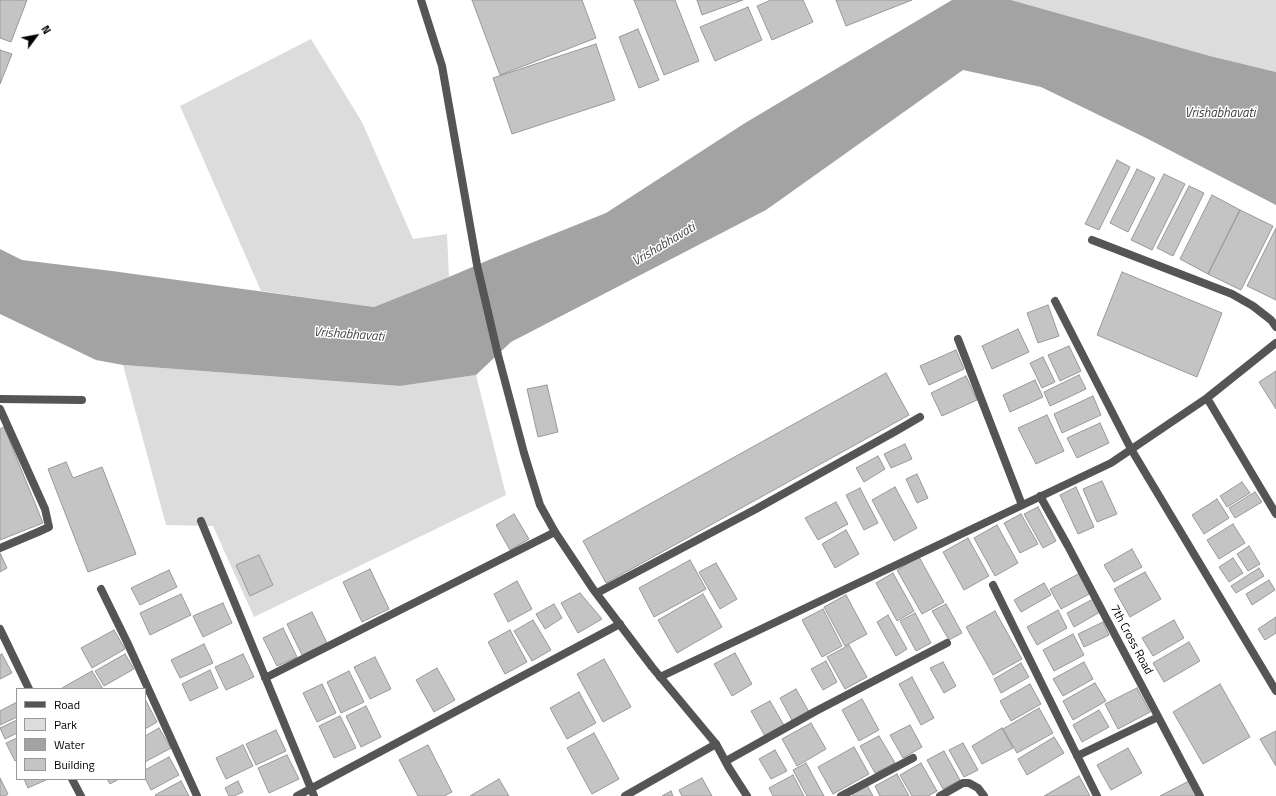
<!DOCTYPE html>
<style>
body{margin:0}
#map{position:relative;width:1276px;height:796px;overflow:hidden;background:#fff;font-family:"Titillium Web",sans-serif}
canvas{display:block}
.legend{position:absolute;left:16px;top:688px;width:130px;height:92px;box-sizing:border-box;background:#fff;border:1px solid #999;margin:0;padding:5px 7px;list-style:none;font-size:12px;color:#000}
.legend li{display:flex;align-items:center;gap:8px;height:20px}
.legend b{width:20px;border:1px solid #999}
.north{position:absolute;left:16px;top:16px;width:40px;height:40px;-webkit-text-stroke:3px #fff;paint-order:stroke;rotate:58deg;font-size:11px;font-weight:700;line-height:16px;text-align:center;color:#000}
.north::after{content:'';display:block;margin:auto;width:14px;height:18px;background:#000;clip-path:polygon(50% 0,100% 100%,50% 72%,0 100%)}
</style>
<div id="map">
<canvas width="1276" height="796"></canvas>
<ul class="legend">
<li><b style="height:5px;background:#555"></b>Road</li>
<li><b style="height:11px;background:#dcdcdc"></b>Park</li>
<li><b style="height:11px;background:#a3a3a3"></b>Water</li>
<li><b style="height:11px;background:#c4c4c4"></b>Building</li>
</ul>
<div class="north">N</div>
</div>
<script>
const g = document.querySelector('canvas').getContext('2d');
g.lineJoin = 'round';
function fillPath(path, color) { g.fillStyle = color; g.fill(path, 'evenodd'); }
const shape = rows => new Path2D(rows.map(r => 'M' + r).join(''));
function stroke(path, color, width, dash) { g.strokeStyle = color; g.lineWidth = width; g.lineCap = dash ? 'butt' : 'round'; g.setLineDash(dash || []); g.stroke(path); }
function label(font, color, halo, rows, align = 'center') {
  g.font = font + ' "Titillium Web",sans-serif'; g.lineWidth = 3; g.setLineDash([]); g.textBaseline = 'middle'; g.strokeStyle = halo; g.fillStyle = color; for (const [text, x, y, turn = 0] of rows) {
    g.save(); g.translate(x, y); g.rotate((+turn || 0) * Math.PI / 180); g.textAlign = isNaN(turn) ? turn : align; if (halo) g.strokeText(text, 0, 0); g.fillText(text, 0, 0); g.restore();
  }
}
fillPath(shape([
 [1011,0,1276,0,1276,72,1210,56],
 [311,39,362,122,413,239,447,234,449,277,374,307,261,291,180,106],
 [123,365,400,386,476,375,506,495,254,617,213,526,166,525]
]), '#dcdcdc');
fillPath(shape([
 [952,0,1011,0,1210,56,1276,72,1276,205,1144,137,1041,87,963,70,766,210,511,342,476,375,400,386,123,365,96,360,0,314,0,249,22,260,112,271,374,307,449,277,491,259,606,213,745,123]
]), '#a3a3a3');
const building = shape([
 [0,0,27,0,11,42,0,38,0,0],
 [472,0,582,0,596,38,500,75,472,0],
 [634,0,675,0,699,61,664,75,634,0],
 [697,0,743,0,702,15,697,0],
 [771,0,803,0,813,22,772,40,757,6,771,0],
 [836,0,912,0,846,26,836,0],
 [748,7,762,40,715,61,700,27,748,7],
 [638,29,659,80,639,88,619,37,638,29],
 [596,44,615,100,512,134,493,78,596,44],
 [0,50,12,54,0,84,0,50],
 [1117,160,1130,167,1099,230,1085,224,1117,160],
 [1137,169,1155,178,1128,232,1110,223,1137,169],
 [1164,174,1185,184,1152,250,1131,240,1164,174],
 [1189,186,1204,193,1173,256,1157,248,1189,186],
 [1212,195,1240,210,1208,274,1180,259,1212,195],
 [1240,210,1273,226,1241,290,1208,274,1240,210],
 [1276,228,1276,300,1247,286,1276,228],
 [1122,272,1222,313,1197,377,1097,335,1122,272],
 [1048,305,1059,336,1038,343,1027,313,1048,305],
 [1018,329,1029,352,992,369,982,346,1018,329],
 [1069,346,1081,371,1060,381,1048,355,1069,346],
 [956,350,964,369,929,385,920,366,956,350],
 [1043,357,1055,382,1042,388,1030,363,1043,357],
 [1276,371,1276,409,1259,382,1276,371],
 [886,373,909,415,606,583,583,541,886,373],
 [1079,375,1086,389,1050,406,1044,392,1079,375],
 [966,376,977,400,942,416,931,393,966,376],
 [1035,380,1043,397,1010,412,1003,395,1035,380],
 [547,385,558,432,538,437,527,389,547,385],
 [1093,396,1101,415,1062,433,1054,414,1093,396],
 [1047,415,1064,451,1036,464,1018,428,1047,415],
 [1100,423,1109,443,1077,458,1067,438,1100,423],
 [4,427,43,523,0,540,0,429,4,427],
 [905,444,912,459,891,468,884,454,905,444],
 [878,456,885,469,864,482,856,468,878,456],
 [66,462,73,478,102,467,136,554,88,572,48,469,66,462],
 [917,474,928,498,917,503,906,479,917,474],
 [1102,481,1117,514,1097,522,1083,489,1102,481],
 [1242,482,1250,493,1227,507,1220,496,1242,482],
 [895,487,917,528,894,541,872,500,895,487],
 [1076,487,1094,527,1078,534,1060,495,1076,487],
 [860,488,878,523,864,530,846,495,860,488],
 [1255,492,1262,502,1235,518,1229,508,1255,492],
 [1217,499,1229,518,1204,534,1192,515,1217,499],
 [836,502,848,524,818,540,805,518,836,502],
 [1038,507,1056,541,1043,548,1024,514,1038,507],
 [514,514,529,539,510,550,496,525,514,514],
 [1021,514,1038,544,1020,553,1004,523,1021,514],
 [1233,524,1245,543,1219,559,1207,540,1233,524],
 [997,525,1018,563,995,576,974,538,997,525],
 [846,530,859,554,835,568,822,544,846,530],
 [968,538,989,576,964,590,943,552,968,538],
 [1249,546,1260,564,1248,571,1237,554,1249,546],
 [1132,549,1142,567,1114,582,1104,565,1132,549],
 [0,553,7,568,0,572,0,553],
 [259,555,273,585,250,596,236,565,259,555],
 [919,557,944,602,922,614,897,570,919,557],
 [1233,558,1243,573,1229,582,1219,567,1233,558],
 [690,560,706,589,654,617,639,588,690,560],
 [716,563,737,599,720,609,699,572,716,563],
 [1259,568,1264,576,1236,593,1231,586,1259,568],
 [370,569,389,609,362,622,343,582,370,569],
 [169,570,177,587,140,605,131,588,169,570],
 [1145,572,1161,599,1130,617,1114,589,1145,572],
 [893,573,914,611,897,621,876,583,893,573],
 [1080,573,1091,593,1061,609,1050,589,1080,573],
 [1269,580,1275,590,1252,605,1246,594,1269,580],
 [517,581,532,609,508,622,494,594,517,581],
 [1044,583,1051,595,1021,612,1014,600,1044,583],
 [580,593,602,619,578,633,561,603,580,593],
 [181,594,191,615,150,635,140,613,181,594],
 [703,594,722,627,677,653,658,620,703,594],
 [846,595,867,634,845,646,824,607,846,595],
 [1093,599,1100,612,1074,627,1067,613,1093,599],
 [223,603,232,623,203,637,193,616,223,603],
 [554,604,562,618,545,629,536,614,554,604],
 [946,604,962,633,949,640,932,611,946,604],
 [823,609,842,646,822,657,802,620,823,609],
 [1058,610,1067,628,1037,645,1027,627,1058,610],
 [995,611,1022,659,993,675,966,627,995,611],
 [312,612,327,643,302,655,287,624,312,612],
 [915,613,931,643,916,651,900,621,915,613],
 [888,615,907,649,896,656,877,622,888,615],
 [1276,617,1276,633,1265,640,1258,629,1276,617],
 [533,620,551,650,532,661,514,631,533,620],
 [1174,620,1184,638,1153,656,1142,638,1174,620],
 [1103,622,1109,635,1084,647,1078,634,1103,622],
 [283,628,297,657,277,666,263,638,283,628],
 [114,630,125,649,92,668,81,648,114,630],
 [510,630,527,662,505,674,488,642,510,630],
 [1073,634,1084,655,1054,671,1043,650,1073,634],
 [1189,642,1200,661,1164,682,1153,663,1189,642],
 [204,644,213,663,180,678,171,660,204,644],
 [849,645,867,677,845,689,827,657,849,645],
 [735,653,752,684,732,696,714,664,735,653],
 [2,654,12,673,0,679,0,655,2,654],
 [125,654,134,669,104,686,95,671,125,654],
 [243,654,254,677,226,690,215,667,243,654],
 [375,657,391,689,370,699,354,667,375,657],
 [604,659,631,707,603,722,577,674,604,659],
 [826,661,837,682,823,690,811,669,826,661],
 [943,662,956,686,944,693,930,668,943,662],
 [1084,662,1093,679,1063,696,1053,679,1084,662],
 [1021,663,1029,677,1001,693,994,679,1021,663],
 [437,668,455,700,434,712,416,680,437,668],
 [210,670,218,688,190,701,182,684,210,670],
 [92,671,103,689,62,689,62,688,92,671],
 [349,671,364,702,341,713,327,682,349,671],
 [912,677,934,718,921,725,899,684,912,677],
 [1095,683,1106,701,1073,720,1063,701,1095,683],
 [322,684,336,713,317,722,303,693,322,684],
 [1030,684,1041,704,1011,721,1000,701,1030,684],
 [1220,684,1250,737,1203,764,1173,712,1220,684],
 [1137,688,1150,712,1118,729,1105,704,1137,688],
 [796,689,809,712,793,722,780,698,796,689],
 [579,692,596,723,567,739,550,708,579,692],
 [862,699,879,730,859,741,842,710,862,699],
 [146,701,157,722,145,729,145,702,146,701],
 [770,701,785,727,766,738,751,711,770,701],
 [17,702,17,717,0,725,0,711,17,702],
 [366,706,381,737,361,747,346,716,366,706],
 [1039,708,1053,733,1017,753,1003,729,1039,708],
 [1099,710,1109,727,1082,742,1073,725,1099,710],
 [340,716,356,748,334,758,319,726,340,716],
 [17,720,17,733,5,739,0,728,17,720],
 [811,723,826,749,797,766,782,739,811,723],
 [910,725,922,747,903,758,890,735,910,725],
 [159,728,171,748,145,762,145,736,159,728],
 [1002,728,1013,748,982,764,972,746,1002,728],
 [276,730,286,751,256,765,246,744,276,730],
 [1276,731,1276,766,1260,739,1276,731],
 [594,733,619,779,592,794,567,748,594,733],
 [879,736,895,763,875,773,860,746,879,736],
 [1054,737,1064,753,1027,775,1018,759,1054,737],
 [17,738,17,760,15,761,6,743,17,738],
 [963,743,978,770,964,777,949,750,963,743],
 [243,745,253,766,226,779,216,758,243,745],
 [428,745,452,792,444,796,418,796,399,760,428,745],
 [854,747,869,774,833,794,818,767,854,747],
 [1128,748,1142,773,1111,790,1097,765,1128,748],
 [775,750,787,771,771,779,759,759,775,750],
 [944,751,960,780,943,789,927,760,944,751],
 [287,755,299,779,269,793,258,768,287,755],
 [169,757,179,775,151,790,145,778,145,770,169,757],
 [806,763,824,796,807,796,793,770,806,763],
 [921,763,937,791,928,796,912,796,900,775,921,763],
 [897,774,909,796,880,796,875,786,897,774],
 [793,775,804,796,773,796,769,788,793,775],
 [1079,776,1090,796,1044,796,1079,776],
 [0,778,8,794,5,796,0,796,0,778],
 [702,778,712,796,682,796,679,790,702,778],
 [24,779,48,779,28,788,24,779],
 [107,779,119,779,110,784,107,779],
 [499,779,509,796,470,796,499,779],
 [181,781,189,796,156,796,155,795,181,781],
 [238,781,243,792,234,796,229,796,225,788,238,781],
 [1189,781,1196,796,1160,796,1189,781],
 [867,785,873,796,853,796,852,794,867,785],
 [671,791,673,796,662,796,671,791]
]);
fillPath(building, '#c4c4c4');
stroke(building, '#999', 1);
stroke(shape([
 [1092,240,1232,294,1253,306,1271,320,1276,327],
 [1055,301,1131,449,1276,691],
 [958,339,1022,505],
 [1207,398,1276,514],
 [0,399,82,400],
 [0,409,45,509,49,527,38,532,0,548],
 [1040,496,1068,546,1200,796],
 [201,521,314,796],
 [993,585,1097,796],
 [101,589,127,642,197,796],
 [597,593,756,509,896,431,920,417],
 [0,629,29,689],
 [660,677,1111,463,1207,398,1276,343],
 [265,678,555,532],
 [1077,756,1158,717],
 [726,761,816,711,947,643],
 [72,779,81,796],
 [297,796,620,624],
 [625,796,716,744],
 [841,796,913,758],
 [940,796,963,783,969,783,978,788,984,796]
]), '#555', 8);
stroke(shape([
 [421,0,442,66,477,265,498,355,524,453,540,505,555,532,593,589,652,667,716,744,729,768,747,796]
]), '#555', 8);
label('12px', '#000', '#fff', [
 ["7th Cross Road",1131,640,62]
]);
label('italic 13px', '#444', '#fff', [
 ["Vrishabhavati",1220,114],
 ["Vrishabhavati",664,245,-31],
 ["Vrishabhavati",349,335,4]
]);
</script>
